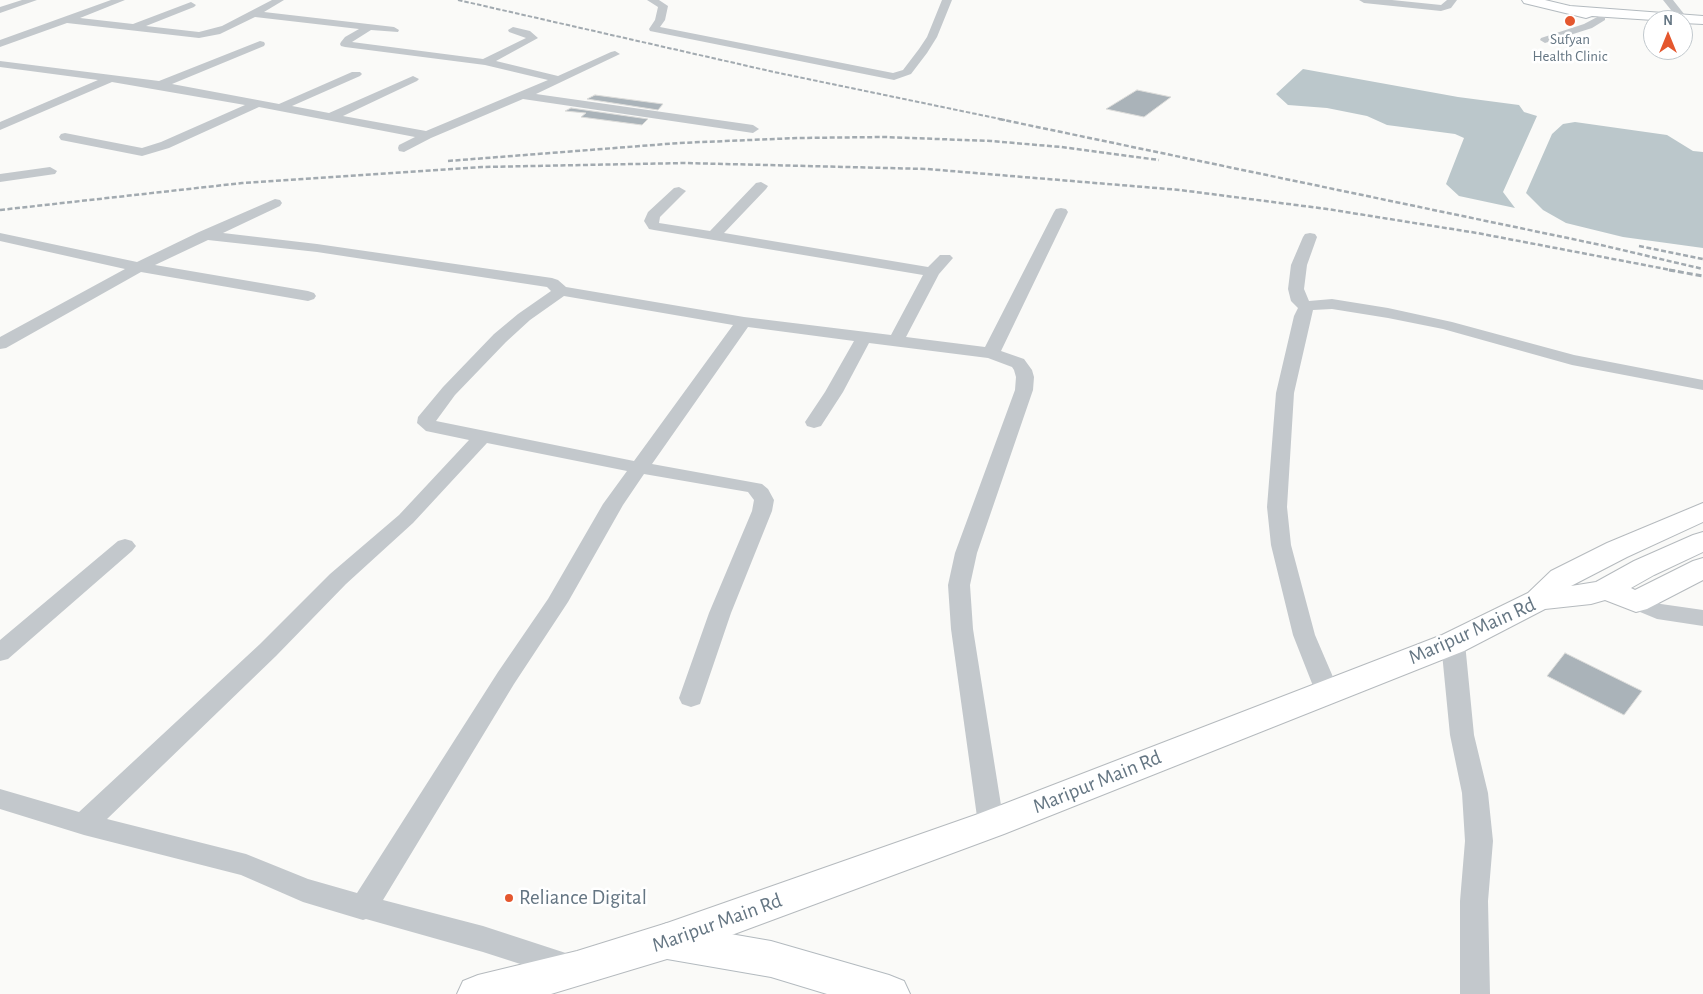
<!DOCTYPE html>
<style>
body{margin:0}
#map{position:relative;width:1703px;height:994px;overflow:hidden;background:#fafaf8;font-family:"Alegreya Sans",sans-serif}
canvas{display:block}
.north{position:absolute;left:1643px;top:10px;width:50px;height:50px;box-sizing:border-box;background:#fff;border:1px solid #c1c8cd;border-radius:50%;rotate:0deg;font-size:14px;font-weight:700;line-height:20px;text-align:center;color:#657683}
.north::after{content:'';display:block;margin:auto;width:18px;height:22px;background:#e4572e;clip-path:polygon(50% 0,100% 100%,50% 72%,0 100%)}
</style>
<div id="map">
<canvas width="1703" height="994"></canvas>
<div class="north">N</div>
</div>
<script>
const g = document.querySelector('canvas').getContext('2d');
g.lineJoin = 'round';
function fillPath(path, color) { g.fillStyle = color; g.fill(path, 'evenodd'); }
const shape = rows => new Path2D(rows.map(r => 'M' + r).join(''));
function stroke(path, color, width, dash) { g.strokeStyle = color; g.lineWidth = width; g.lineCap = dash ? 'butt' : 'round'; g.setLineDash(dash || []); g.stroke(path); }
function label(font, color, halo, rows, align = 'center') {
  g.font = font + ' "Alegreya Sans",sans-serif'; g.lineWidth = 5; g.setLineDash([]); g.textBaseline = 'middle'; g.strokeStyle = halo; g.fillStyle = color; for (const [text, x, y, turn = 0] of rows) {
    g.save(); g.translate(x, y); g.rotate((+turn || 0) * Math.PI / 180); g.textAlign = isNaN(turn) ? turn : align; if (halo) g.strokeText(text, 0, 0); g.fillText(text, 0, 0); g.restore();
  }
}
fillPath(shape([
 [1303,69,1458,97,1519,105,1524,112,1537,116,1503,192,1515,208,1459,196,1446,184,1464,138,1455,134,1387,125,1367,116,1327,108,1288,105,1276,94],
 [1575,122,1667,135,1693,151,1703,152,1703,248,1623,237,1566,223,1543,210,1526,193,1552,134,1563,124]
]), '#bbc7cb');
const building = shape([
 [1137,90,1171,97,1144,117,1106,109,1137,90],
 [595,95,663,104,658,110,587,99,595,95],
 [571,108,648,119,642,125,581,117,586,113,565,111,571,108],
 [1565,653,1642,691,1624,715,1547,676,1565,653]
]);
fillPath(building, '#aab3b9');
stroke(building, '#dcdcda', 1);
const secondary = shape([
 [1522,0,1545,0,1570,6,1703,16,1703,24,1683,23,1683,20,1653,20,1592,16,1586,18,1524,3,1522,0],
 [667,923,771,941,889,975,904,981,910,994,827,994,771,977,667,959,653,953,647,941,653,929,667,923]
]);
const primary = shape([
 [1703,503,1703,522,1627,557,1571,586,1596,582,1634,561,1693,535,1703,532,1703,552,1654,575,1631,588,1635,590,1693,561,1703,558,1703,580,1647,609,1636,612,1605,600,1591,604,1545,609,1464,651,1004,834,667,959,551,994,457,994,463,981,478,975,577,951,667,923,978,814,1442,635,1528,593,1551,571,1607,543,1703,503]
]);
stroke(secondary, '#b3babf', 2);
stroke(primary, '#b5babe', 2);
fillPath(shape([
 [22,0,37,0,0,13,0,7,22,0],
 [111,0,125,0,80,18,133,24,191,2,196,5,194,7,146,26,199,32,222,26,272,0,284,0,264,12,394,27,399,30,398,32,371,30,352,42,483,59,526,38,509,32,508,30,513,27,530,31,538,38,496,61,558,76,611,52,615,51,620,54,536,94,753,125,759,129,753,133,523,99,431,138,404,152,399,151,398,148,399,145,415,137,259,107,169,148,142,156,61,140,59,137,61,134,65,133,142,148,161,142,245,105,112,82,0,130,0,122,98,80,0,67,0,61,159,81,260,41,264,42,265,44,264,46,172,84,279,104,352,72,360,72,362,74,360,76,292,106,329,113,413,76,419,79,417,81,343,116,426,131,548,80,485,65,345,47,341,46,340,44,341,42,345,37,359,29,255,17,220,34,199,38,67,23,0,47,0,40,111,0],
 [647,0,659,0,668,6,665,20,660,27,893,73,903,70,919,49,927,37,942,0,952,0,937,37,927,53,911,74,894,80,650,31,649,29,655,20,658,7,647,0],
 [1359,0,1392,0,1441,5,1447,0,1457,0,1451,8,1441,11,1364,3,1359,0],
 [1663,0,1673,0,1688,19,1687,21,1679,20,1663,0],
 [1601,15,1605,16,1605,20,1592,28,1545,43,1540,40,1541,38,1584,24,1601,15],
 [50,167,57,171,55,174,0,182,0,174,50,167],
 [761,182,768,186,766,189,724,233,928,267,940,255,950,255,953,258,939,274,906,337,985,347,1054,212,1056,209,1061,208,1066,209,1068,212,1001,351,1024,359,1032,370,1034,377,1033,390,977,553,970,585,973,629,1004,824,1000,832,991,835,982,832,978,824,951,629,948,585,955,553,1015,390,1016,377,1014,370,1012,367,988,358,869,343,843,392,821,426,814,428,807,426,805,422,825,392,854,341,748,327,652,464,762,484,768,489,774,500,772,511,731,613,700,704,691,707,682,704,679,698,709,613,752,511,754,500,748,492,644,474,623,505,568,602,514,684,383,900,483,926,581,958,585,967,581,976,570,980,483,952,366,919,363,920,303,902,241,875,84,835,0,809,0,789,79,812,260,644,330,574,399,515,469,440,426,431,417,423,418,417,443,387,494,334,518,314,551,291,547,287,317,252,208,240,155,265,308,291,314,293,316,296,314,299,308,301,141,272,6,348,0,349,0,337,125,269,0,241,0,233,137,262,199,232,275,199,280,200,282,203,280,206,223,233,317,244,552,278,558,280,566,287,744,317,891,335,923,275,654,230,649,229,644,221,648,212,674,188,679,187,686,191,660,217,659,223,710,231,756,183,761,182],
 [564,296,733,325,634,461,436,421,455,395,506,342,530,320,564,296],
 [487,443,627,471,603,504,548,599,498,672,357,893,308,879,246,854,107,819,276,656,346,584,413,523,487,443],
 [1310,233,1315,234,1317,237,1307,265,1304,289,1309,301,1332,299,1388,308,1452,322,1574,355,1703,380,1703,390,1572,365,1443,329,1388,318,1332,309,1313,310,1294,393,1287,507,1291,545,1315,635,1339,691,1335,697,1327,700,1319,697,1315,691,1293,635,1271,545,1267,507,1276,393,1294,316,1298,308,1291,301,1288,289,1291,265,1303,237,1305,234,1310,233],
 [125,539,132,541,136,546,132,551,8,659,0,661,0,640,118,541,125,539],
 [1636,595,1661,604,1703,610,1703,626,1657,619,1628,607,1625,602,1628,597,1636,595],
 [1453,635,1461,637,1465,643,1474,735,1488,793,1493,841,1488,901,1490,994,1460,994,1460,901,1465,841,1462,793,1450,735,1441,643,1445,637,1453,635]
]), '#c3c8cc');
fillPath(secondary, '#fff');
fillPath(primary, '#fff');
stroke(shape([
 [458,0,774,72,1005,120]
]), '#a2aab0', 2, [4.5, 2]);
stroke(shape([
 [999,119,1601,245,1703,269],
 [448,161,679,143,797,138,884,137,991,141,1061,147,1159,160],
 [0,210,242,183,482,167,685,163,927,169,1180,190,1327,209,1477,233,1676,271],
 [1639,246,1703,259]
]), '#a2aab0', 2.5, [5, 2.5]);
stroke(shape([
 [1669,270,1703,276]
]), '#a2aab0', 3, [6, 3]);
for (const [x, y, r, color] of [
 [1570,21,6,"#e4572e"],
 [509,898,5,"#e4572e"]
]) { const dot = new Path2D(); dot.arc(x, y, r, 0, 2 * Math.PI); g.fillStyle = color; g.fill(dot); stroke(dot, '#fff', 2); }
label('15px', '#657683', '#fff', [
 ["Sufyan",1570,39],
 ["Health Clinic",1570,56]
]);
label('21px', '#657683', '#fff', [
 ["Maripur Main Rd",1472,631,-24],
 ["Maripur Main Rd",1097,782,-22],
 ["Maripur Main Rd",717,923,-20]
]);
label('21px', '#657683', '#fff', [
 ["Reliance Digital",519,898]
], 'left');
</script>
